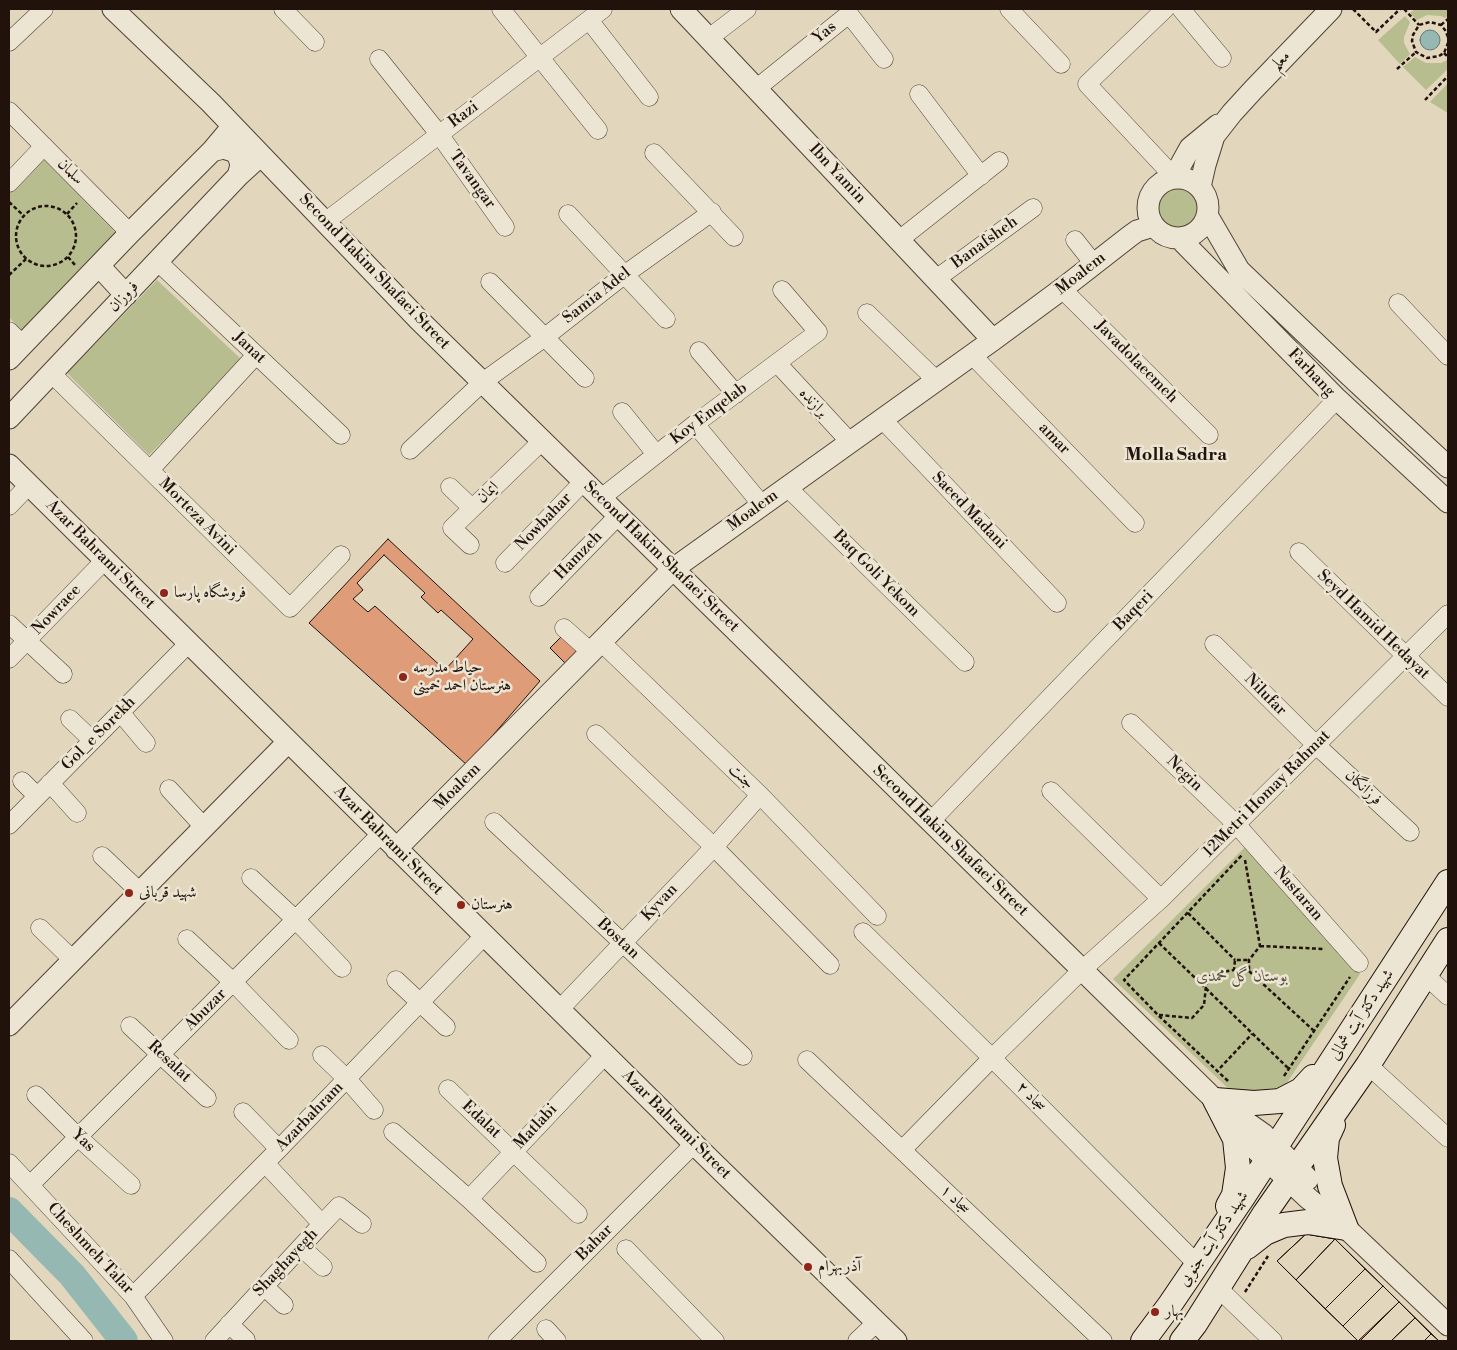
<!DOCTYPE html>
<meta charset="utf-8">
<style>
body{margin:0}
#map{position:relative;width:1457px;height:1350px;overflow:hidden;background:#e2d7bc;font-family:"Libre Bodoni",serif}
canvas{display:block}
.frame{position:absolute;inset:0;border:10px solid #21120b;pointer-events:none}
</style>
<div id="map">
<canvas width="1457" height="1350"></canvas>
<div class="frame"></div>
</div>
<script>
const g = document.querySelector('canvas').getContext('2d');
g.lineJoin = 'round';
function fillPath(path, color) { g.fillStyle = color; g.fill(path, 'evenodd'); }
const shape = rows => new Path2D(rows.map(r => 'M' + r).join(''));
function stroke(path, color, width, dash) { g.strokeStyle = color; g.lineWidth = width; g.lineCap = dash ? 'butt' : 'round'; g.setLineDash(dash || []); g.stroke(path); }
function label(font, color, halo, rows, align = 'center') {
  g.font = font + ' "Libre Bodoni",Amiri,serif'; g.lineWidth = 5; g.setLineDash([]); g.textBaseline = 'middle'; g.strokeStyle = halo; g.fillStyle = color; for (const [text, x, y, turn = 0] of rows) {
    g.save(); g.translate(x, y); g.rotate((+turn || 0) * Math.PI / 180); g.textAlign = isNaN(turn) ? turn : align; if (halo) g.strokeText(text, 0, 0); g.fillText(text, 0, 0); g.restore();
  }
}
fillPath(shape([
 [1415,9,1448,9,1448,15,1445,18,1441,16,1427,15,1417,20,1410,13],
 [1405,16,1410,22,1404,37,1404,43,1410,54,1400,64,1378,40],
 [1415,57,1426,63,1441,63,1447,60,1448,62,1448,69,1426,90,1403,67],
 [1448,83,1448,113,1430,102],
 [42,158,116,233,22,331,9,317,9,192],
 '1156 209a22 22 0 1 1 44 0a22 22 0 1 1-44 0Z',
 [157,280,242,360,149,455,67,373],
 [1245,847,1360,974,1284,1087,1233,1093,1113,979]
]), '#b7bd8e');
const water = shape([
 '1420 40a10 10 0 1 1 20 0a10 10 0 1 1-20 0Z'
]);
fillPath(water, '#95b9b2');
stroke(water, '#67766f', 1);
stroke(shape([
 [9,1211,72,1275,124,1341]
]), '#95b9b2', 28);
const building = shape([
 [388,539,540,681,467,765,309,623,388,539],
 [384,555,425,593,421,597,438,613,441,610,473,639,445,670,375,606,368,612,353,599,363,590,357,583,384,555],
 [565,633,584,652,569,667,550,648,565,633],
 [1306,1234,1335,1239,1439,1341,1358,1341,1277,1261,1306,1234],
 [1306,1234,1335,1239,1296,1280,1277,1261,1306,1234],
 [1335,1239,1365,1269,1325,1309,1296,1280,1335,1239],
 [1365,1269,1383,1286,1343,1326,1325,1309,1365,1269],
 [1383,1286,1399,1302,1358,1341,1343,1326,1383,1286],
 [1399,1302,1415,1318,1391,1341,1360,1341,1399,1302],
 [1415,1318,1431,1334,1424,1341,1391,1341,1415,1318],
 [1431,1334,1439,1341,1424,1341,1431,1334]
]);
fillPath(building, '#df9c78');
stroke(building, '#21120b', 1);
const minor = shape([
 [283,9,315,42],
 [501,9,598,130],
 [1009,9,1061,64],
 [1165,9,1087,84,1174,177],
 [1181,9,1222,58],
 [589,20,649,97],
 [709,38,747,9],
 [9,42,44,9],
 [379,59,439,134,505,227],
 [757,88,849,14,884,59],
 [919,94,981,176],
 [9,111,130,233],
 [654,153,734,237],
 [9,183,44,146],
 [568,214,666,319],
 [325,222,603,9],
 [899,240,999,161],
 [1075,240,1094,264],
 [158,262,341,435],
 [936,279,1033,208],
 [490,282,585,378],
 [1062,289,1209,435],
 [1398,303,1448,356],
 [867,313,936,380],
 [9,331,23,345],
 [699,351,736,394],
 [972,355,1135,523],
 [777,363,850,442],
 [51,373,290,608,341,555],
 [622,412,656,454],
 [882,419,1057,603],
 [695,424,762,505],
 [410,450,484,381,545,337,624,275,712,212],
 [150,470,256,355],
 [450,487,472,508],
 [787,487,965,662],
 [601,498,695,424,818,332,782,290],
 [9,506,29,485],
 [470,545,452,528,542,441],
 [1299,552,1448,697],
 [505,563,584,481],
 [539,597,619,515],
 [9,624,63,674],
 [564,628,591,652],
 [601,642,760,795,877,916],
 [1214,644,1316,745,1410,832],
 [9,659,105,560],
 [120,712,146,743],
 [70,719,92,740],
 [1131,723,1236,824,1359,963],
 [596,734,714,847,830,965],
 [22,781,37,796],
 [50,783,77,813],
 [169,789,204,827],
 [1051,791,1161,899],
 [494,822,743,1056],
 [930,822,1337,399],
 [9,825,189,643],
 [102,856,140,892],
 [251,878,296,920,342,968],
 [40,928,73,960],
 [863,932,992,1058,1197,1264],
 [187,939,233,982,289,1040],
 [1425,975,1448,996],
 [396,980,446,1027],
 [559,1010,714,847,760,795],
 [130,1026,207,1098],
 [322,1055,347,1079,374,1110],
 [807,1060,1103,1341],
 [1368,1065,1448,1138],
 [448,1089,578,1214],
 [36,1095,78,1137,131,1185],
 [243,1112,279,1149],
 [393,1132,469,1199,537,1263],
 [903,1149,992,1058,1082,970,1161,899,1448,614],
 [9,1163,133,1296,164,1341],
 [30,1185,381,834],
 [469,1199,605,1055],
 [322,1224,339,1206,362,1224],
 [301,1247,323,1267],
 [626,1249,715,1341],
 [9,1259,84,1341],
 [264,1286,284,1305],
 [1218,1288,1273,1341],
 [133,1296,279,1149,484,936],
 [229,1324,246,1340],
 [546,1329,557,1341],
 [214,1341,322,1224,265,1163],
 [497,1341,694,1144],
 [857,1341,877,1322]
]);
const tertiary = shape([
 [113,9,211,103,419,320,1215,1100,1253,1147,1309,1199,1346,1228,1448,1325],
 [681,9,993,340],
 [212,151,223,148,233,151,238,155,241,165,238,176],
 [1174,177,1190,148,1218,125],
 '1148 208a30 30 0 1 1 60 0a30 30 0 1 1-60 0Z',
 [1200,187,1205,165,1214,136,1232,113,1253,90,1331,9],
 [1207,215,1239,270,1348,374,1448,467],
 [1179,238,1337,399,1448,502],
 [99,266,126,295],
 [9,359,130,233,212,151,233,126],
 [9,418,238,176,261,155],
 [9,465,659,1108,694,1144,896,1341],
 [396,849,673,569,993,340,1062,289,1130,236,1137,231,1153,226],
 [9,1025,288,742],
 [1236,1115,1263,1134,1308,1179]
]);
const secondary = shape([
 [1333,1125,1327,1138,1325,1158,1330,1186,1346,1228],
 [1228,1206,1234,1195,1238,1168,1235,1139,1215,1100,1254,1103,1280,1101,1301,1090,1313,1077],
 [1247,1247,1265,1233,1284,1225,1308,1222,1346,1228],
 [1143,1341,1169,1306,1243,1197,1448,882],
 [1182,1341,1195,1324,1265,1213,1368,1065,1448,940]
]);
stroke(minor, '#514337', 19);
stroke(tertiary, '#514337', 23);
stroke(secondary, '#21120b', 26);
stroke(shape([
 [1353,9,1376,32,1400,9],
 [1404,9,1419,25],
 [1441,25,1448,19],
 [1448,37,1445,30,1441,25,1430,22,1419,25,1413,35,1412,41,1416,52,1427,58,1439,56,1444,53,1448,43],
 [1444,53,1448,57],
 [1397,69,1416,52],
 [1425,100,1448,76],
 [9,202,24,216],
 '16 236a30 30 0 1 1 60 0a30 30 0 1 1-60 0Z',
 [67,214,77,203],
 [68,257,75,265],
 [9,275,26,259],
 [1245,860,1260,946,1249,960,1249,971,1234,970,1235,960,1249,960],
 [1188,913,1235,960],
 [1159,943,1289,1069],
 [1260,946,1325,949],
 [1249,971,1313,1030],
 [1159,1015,1192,1018,1204,1005,1206,986,1211,974,1234,970],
 [1220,1068,1252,1034],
 [1284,1076,1350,977],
 [1228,1081,1158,1015,1124,980,1242,855],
 [1245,1292,1268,1256]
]), '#21120b', 2.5, [4, 2.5]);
stroke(minor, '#ece5d3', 18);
stroke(tertiary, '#ece5d3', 21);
stroke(secondary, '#ece5d3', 24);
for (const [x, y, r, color] of [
 [164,593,5,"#8f2418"],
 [403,677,5,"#8f2418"],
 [129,893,5,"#8f2418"],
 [461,905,5,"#8f2418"],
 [808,1267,5,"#8f2418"],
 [1155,1312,5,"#8f2418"]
]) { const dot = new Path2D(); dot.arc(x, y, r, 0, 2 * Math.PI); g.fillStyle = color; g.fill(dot); stroke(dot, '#ece5d3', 2); }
label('16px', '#21120b', '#ece5d3', [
 ["Yas",825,33,-39],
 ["معلم",1281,61,-46],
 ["Razi",464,115,-37],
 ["سلمان",70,172,45],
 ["Ibn Yamin",837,174,47],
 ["Tavangar",472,180,54],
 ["Banafsheh",985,243,-36],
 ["Second Hakim Shafaei Street",374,272,46],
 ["Moalem",1081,274,-38],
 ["Samia Adel",597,296,-38],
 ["فروزان",124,297,-46],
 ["Janat",249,348,43],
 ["Javadolaeemeh",1136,362,45],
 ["Farhang",1311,373,46],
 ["برازنده",813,403,47],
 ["Koy Enqelab",709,414,-37],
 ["amar",1054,439,46],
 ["ایمان",488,493,-44],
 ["Moalem",753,511,-36],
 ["Saeed Madani",969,511,46],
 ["Morteza Avini",197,517,45],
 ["Nowbahar",544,522,-46],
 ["Azar Bahrami Street",100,555,45],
 ["Hamzeh",579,556,-46],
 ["Second Hakim Shafaei Street",661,557,44],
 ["Baq Goli Yekom",876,574,45],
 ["Nowraee",57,610,-46],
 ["Baqeri",1134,611,-46],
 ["Seyd Hamid Hedayat",1373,625,44],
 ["Nilufar",1265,695,45],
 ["Gol_e Sorekh",99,734,-45],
 ["Negin",1184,774,44],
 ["جنت",741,777,44],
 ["Moalem",458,787,-45],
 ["فرزانگان",1363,788,43],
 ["12Metri Homay Rahmat",1267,794,-45],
 ["Azar Bahrami Street",388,841,45],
 ["Second Hakim Shafaei Street",950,841,44],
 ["Nastaran",1298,894,49],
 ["Kyvan",660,903,-47],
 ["Bostan",618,939,43],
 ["Abuzar",206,1010,-45],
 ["شهید دکتر آیت شمالی",1362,1015,-57],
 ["Resalat",169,1062,43],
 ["سجاد ۲",1031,1097,45],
 ["Azarbahram",310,1117,-46],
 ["Edalat",481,1120,43],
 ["Azar Bahrami Street",676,1125,45],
 ["Matlabi",536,1127,-47],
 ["Yas",83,1141,43],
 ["سجاد ۱",955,1200,44],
 ["شهید دکتر آیت جنوبی",1214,1239,-56],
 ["Bahar",595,1243,-45],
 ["Cheshmeh Talar",90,1249,47],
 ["Shaghayegh",286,1263,-47]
]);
label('16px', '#21120b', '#ece5d3', [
 ["فروشگاه پارسا",174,593],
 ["حیاط مدرسه",413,668],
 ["هنرستان احمد خمینی",413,686],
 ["شهید قربانی",139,893],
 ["هنرستان",471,905],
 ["آذربهرام",818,1267],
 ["بهار",1165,1312]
], 'left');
label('italic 16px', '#564e39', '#ece5d3', [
 ["بوستان گل محمدی",1242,977]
]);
label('bold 18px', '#21120b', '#ece5d3', [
 ["Molla Sadra",1176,456]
]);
</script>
